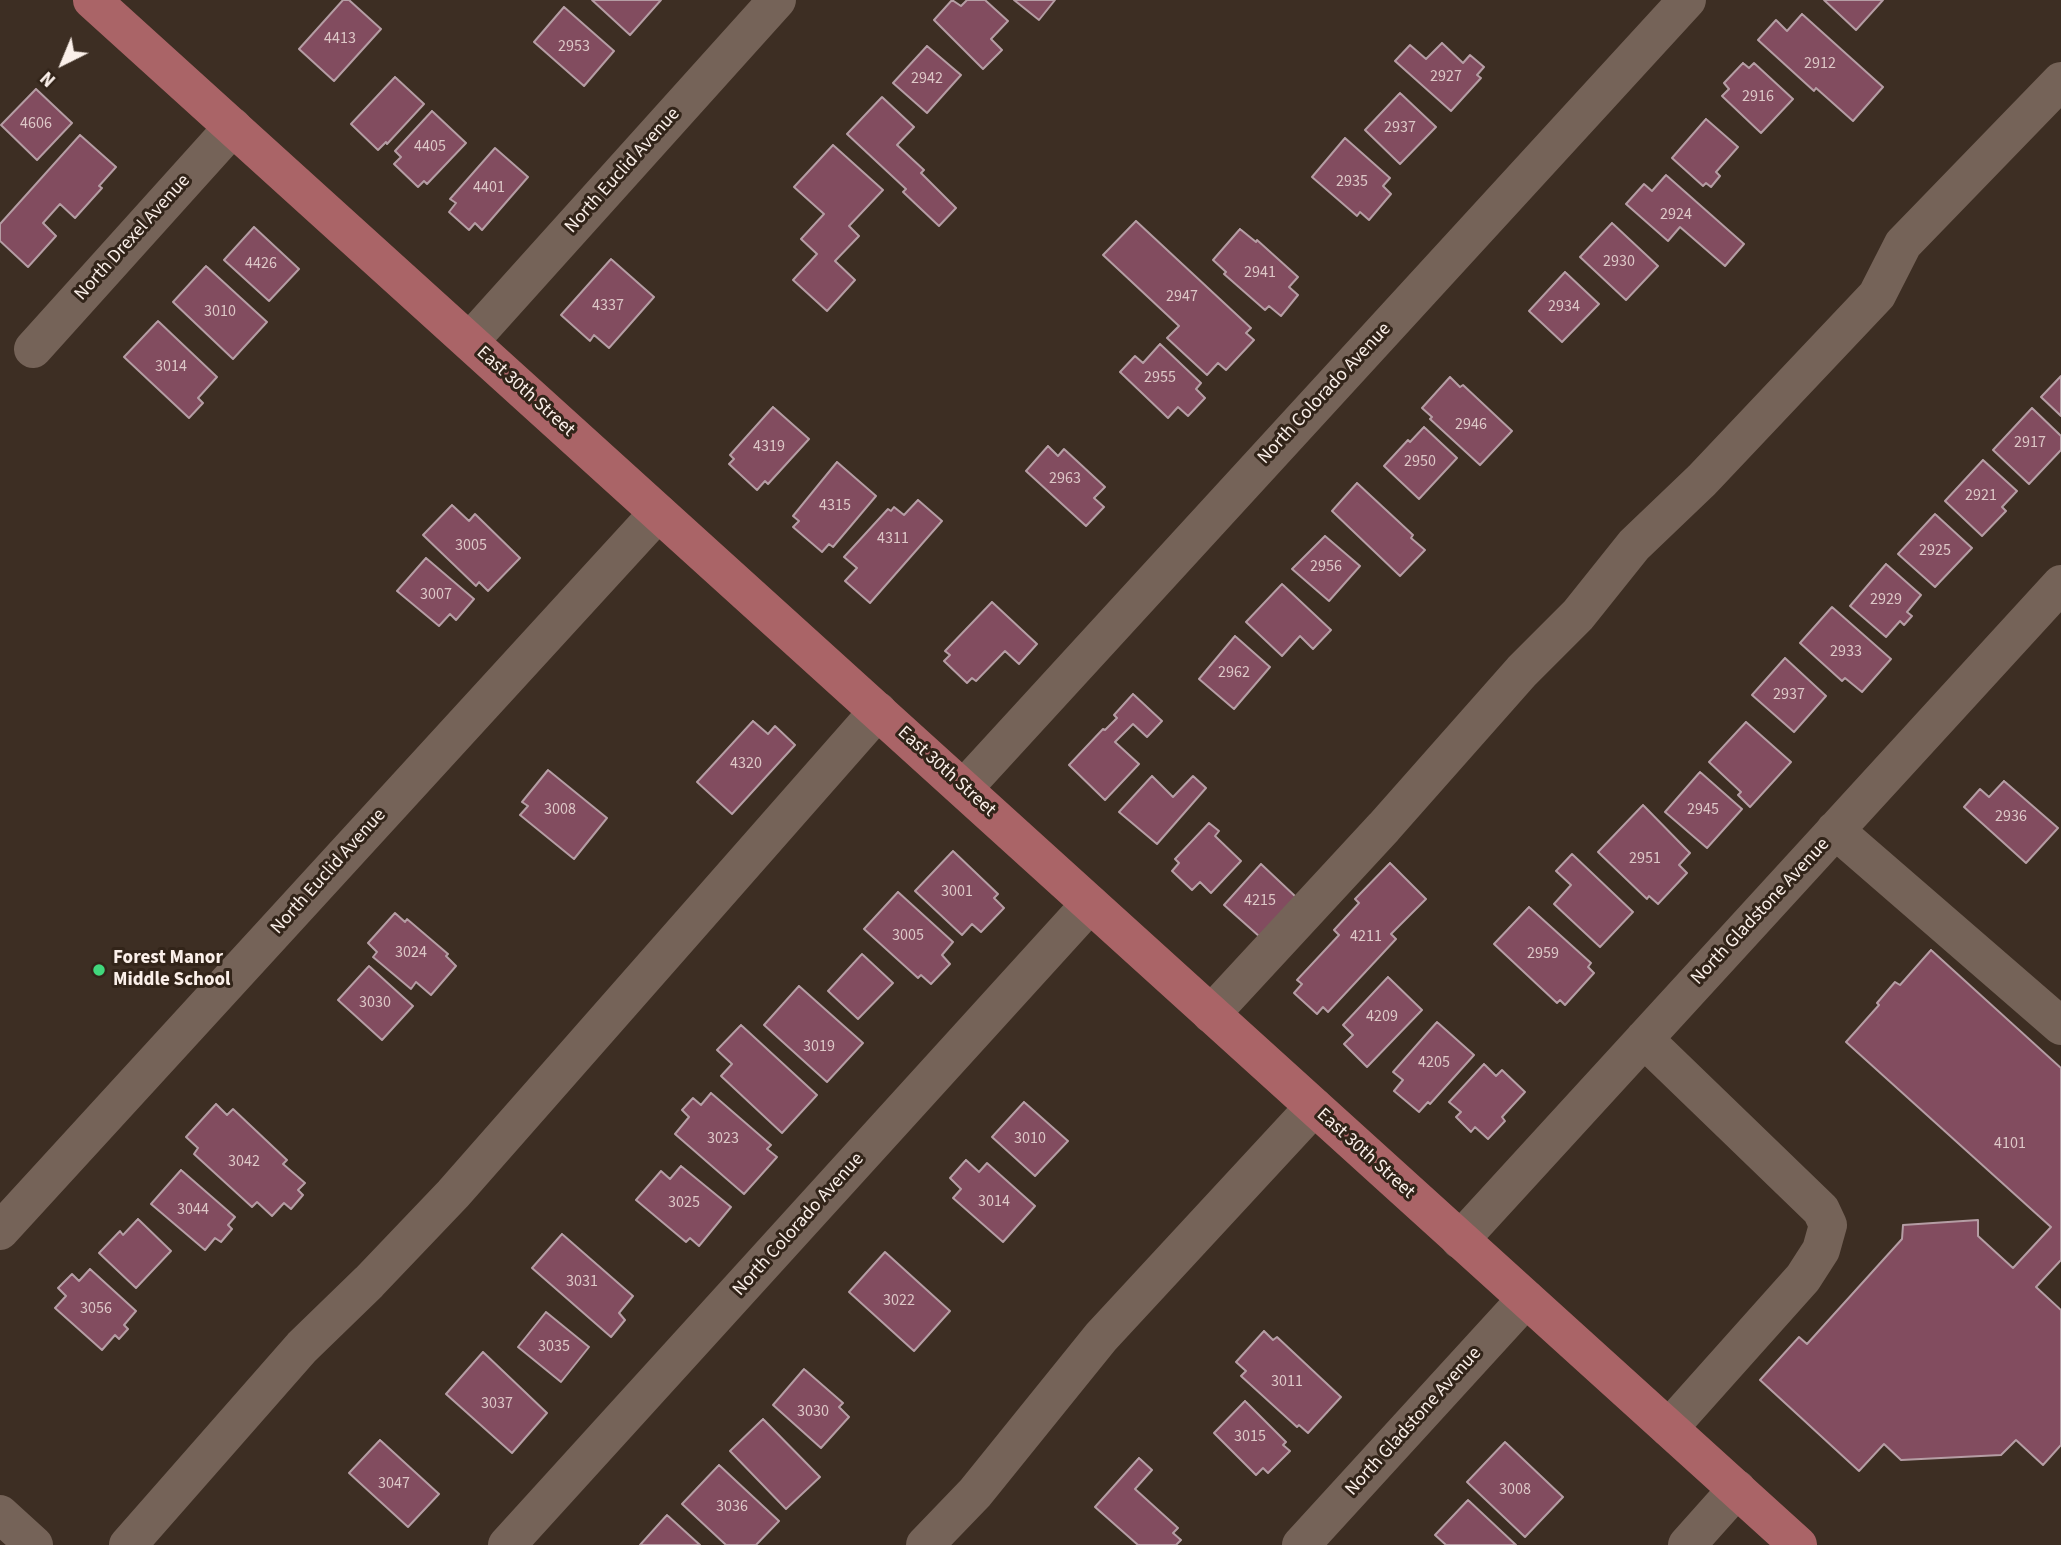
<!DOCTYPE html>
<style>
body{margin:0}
#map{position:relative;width:2061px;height:1545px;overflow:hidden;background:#3d2e23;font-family:"Source Sans 3",sans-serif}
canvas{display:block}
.north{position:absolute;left:28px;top:28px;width:70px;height:70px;-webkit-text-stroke:5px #322419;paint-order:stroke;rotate:223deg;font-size:19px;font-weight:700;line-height:28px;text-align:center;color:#fbf0ea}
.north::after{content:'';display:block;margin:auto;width:24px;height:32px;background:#fbf0ea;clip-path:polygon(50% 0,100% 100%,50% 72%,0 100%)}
</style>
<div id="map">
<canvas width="2061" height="1545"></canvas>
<div class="north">N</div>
</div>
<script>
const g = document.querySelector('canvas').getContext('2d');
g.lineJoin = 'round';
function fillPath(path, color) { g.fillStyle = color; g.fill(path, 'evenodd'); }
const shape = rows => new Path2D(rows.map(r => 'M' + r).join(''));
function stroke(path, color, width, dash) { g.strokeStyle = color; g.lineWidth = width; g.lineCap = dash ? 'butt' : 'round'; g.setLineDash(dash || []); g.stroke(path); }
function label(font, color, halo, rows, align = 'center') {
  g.font = font + ' "Source Sans 3",sans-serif'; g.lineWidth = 6; g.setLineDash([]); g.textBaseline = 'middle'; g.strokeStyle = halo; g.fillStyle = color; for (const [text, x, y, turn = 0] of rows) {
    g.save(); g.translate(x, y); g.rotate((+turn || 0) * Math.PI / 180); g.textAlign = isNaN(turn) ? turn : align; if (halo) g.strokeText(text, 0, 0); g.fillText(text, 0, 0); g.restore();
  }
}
const building = shape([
 [343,0,349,0,381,29,334,81,299,49,343,0],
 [592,0,661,0,630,35,592,0],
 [952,0,961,6,967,0,985,0,1008,21,991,39,1002,50,983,69,934,20,952,0],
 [1014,0,1055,0,1039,20,1014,0],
 [1824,0,1883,0,1856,30,1824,0],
 [564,7,614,51,584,86,534,42,564,7],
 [1802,14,1883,87,1853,121,1816,88,1814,91,1758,40,1776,20,1787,31,1802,14],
 [1442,43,1463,63,1470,55,1484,67,1477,75,1481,78,1451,111,1395,61,1410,45,1426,59,1442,43],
 [927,46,961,75,927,113,893,83,927,46],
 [1743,63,1749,68,1754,63,1793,99,1761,133,1722,96,1729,89,1724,83,1743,63],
 [395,77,424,104,387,144,386,142,378,150,351,124,395,77],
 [36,89,72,123,37,160,1,125,36,89],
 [1400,93,1436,127,1400,164,1365,130,1400,93],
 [882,97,914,127,897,145,924,170,921,173,956,208,939,226,903,192,906,189,847,134,882,97],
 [432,111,466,143,427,184,424,181,418,187,394,164,401,157,395,151,432,111],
 [1706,119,1738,147,1716,172,1720,176,1711,187,1706,183,1703,186,1672,158,1706,119],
 [80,135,116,167,99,186,102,188,75,218,60,204,43,223,56,236,28,267,0,241,0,224,80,135],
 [1345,138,1390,178,1383,186,1391,194,1369,220,1360,212,1357,216,1312,177,1345,138],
 [833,145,883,190,849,226,859,236,835,261,855,280,827,311,793,280,817,254,801,239,824,214,794,187,833,145],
 [495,148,528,177,482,230,475,223,469,230,449,212,456,203,450,199,495,148],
 [1666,175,1744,244,1725,266,1680,227,1668,241,1626,204,1644,184,1652,191,1666,175],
 [1136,221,1251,328,1246,333,1254,340,1226,370,1218,363,1207,375,1167,338,1179,326,1103,255,1136,221],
 [1612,223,1658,266,1626,300,1580,257,1612,223],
 [254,227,299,269,269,301,224,260,254,227],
 [1240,229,1256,242,1257,240,1298,277,1289,287,1298,295,1281,316,1269,306,1265,310,1224,274,1226,272,1213,260,1240,229],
 [611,259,654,297,609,348,594,335,590,341,561,315,611,259],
 [206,266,267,322,233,359,173,302,206,266],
 [1565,272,1599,304,1562,342,1529,311,1565,272],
 [158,321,217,377,198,398,203,403,189,418,124,357,158,321],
 [1160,344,1201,383,1196,389,1205,398,1188,416,1178,407,1168,418,1120,372,1135,356,1143,363,1160,344],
 [2061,376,2061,416,2041,397,2061,376],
 [1450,377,1460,387,1463,385,1512,431,1480,465,1430,419,1432,417,1422,408,1450,377],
 [773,407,809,439,768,484,765,481,757,490,729,464,734,459,730,455,773,407],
 [2032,408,2061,436,2061,450,2029,484,1993,450,2032,408],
 [1424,427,1457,458,1419,499,1384,466,1408,440,1410,442,1424,427],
 [1048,446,1058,456,1064,449,1105,487,1094,498,1104,507,1086,526,1026,471,1048,446],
 [1983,460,2017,491,2002,507,2006,511,1982,536,1945,501,1983,460],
 [837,462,876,496,833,547,829,544,822,552,793,527,799,521,793,516,837,462],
 [1357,483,1413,535,1411,538,1425,550,1400,576,1332,511,1357,483],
 [918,500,942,521,870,603,845,581,857,568,844,557,888,509,891,511,894,507,904,515,918,500],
 [452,505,469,521,475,514,520,558,488,591,479,582,476,586,423,535,452,505],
 [1935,514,1972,548,1935,587,1898,554,1935,514],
 [1325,536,1360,566,1329,601,1292,569,1325,536],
 [426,558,474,599,456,620,450,614,439,626,397,591,426,558],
 [1886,564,1921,595,1907,612,1912,616,1904,625,1900,621,1886,637,1850,606,1886,564],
 [1282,584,1331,630,1313,649,1300,636,1282,656,1246,622,1282,584],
 [992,602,1037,644,1019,664,1005,651,976,681,972,678,967,683,944,661,950,655,945,651,992,602],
 [1832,607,1891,659,1862,692,1845,678,1842,681,1800,643,1832,607],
 [1235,636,1270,667,1234,709,1199,679,1235,636],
 [1785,658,1826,696,1794,732,1752,695,1785,658],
 [1133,694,1162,721,1147,737,1133,724,1115,742,1139,764,1105,800,1069,765,1103,729,1105,730,1117,718,1114,715,1133,694],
 [753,721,768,734,775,726,795,745,732,814,697,782,753,721],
 [1746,722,1791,762,1750,807,1738,795,1741,792,1709,762,1746,722],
 [548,770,607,818,574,859,520,815,528,806,522,802,548,770],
 [1700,772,1742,809,1707,848,1665,812,1700,772],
 [1152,776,1173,797,1193,776,1206,788,1157,844,1119,812,1152,776],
 [2004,781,2058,828,2026,863,1964,807,1980,789,1989,797,2004,781],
 [1643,805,1690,853,1679,865,1687,873,1658,904,1649,896,1647,899,1598,852,1643,805],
 [1209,823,1219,831,1215,836,1241,861,1211,893,1200,882,1192,890,1172,871,1179,863,1175,859,1209,823],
 [953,851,998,894,994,898,1004,908,981,932,972,924,962,935,915,891,953,851],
 [1572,854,1633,912,1600,947,1554,904,1571,885,1556,871,1572,854],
 [1390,863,1426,899,1391,934,1396,939,1328,1012,1323,1007,1317,1014,1294,993,1302,984,1297,980,1339,935,1334,930,1359,903,1355,899,1390,863],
 [1261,864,1296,897,1260,937,1224,905,1261,864],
 [898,892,953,942,942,955,950,964,931,984,921,975,918,978,864,929,898,892],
 [1529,907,1591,963,1588,967,1594,973,1565,1005,1560,1000,1557,1003,1494,944,1529,907],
 [395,913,405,922,407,919,448,954,446,956,456,966,431,995,416,982,411,989,373,957,377,952,368,943,395,913],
 [1931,950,2061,1068,2061,1260,2036,1287,2061,1310,2061,1445,2043,1465,2016,1440,2001,1455,1901,1460,1884,1444,1859,1471,1760,1380,1799,1337,1807,1344,1902,1239,1903,1225,1978,1220,1978,1236,2013,1268,2051,1227,1846,1042,1879,1005,1877,1003,1895,982,1900,985,1931,950],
 [862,954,893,983,858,1019,828,991,862,954],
 [369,966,413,1006,382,1040,338,1000,369,966],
 [1388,977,1422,1010,1367,1067,1344,1044,1353,1035,1343,1025,1388,977],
 [799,986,863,1043,827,1082,764,1025,799,986],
 [1437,1022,1474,1055,1430,1104,1428,1102,1419,1112,1394,1091,1403,1080,1393,1072,1437,1022],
 [741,1025,817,1095,782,1133,721,1076,732,1064,717,1050,741,1025],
 [1484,1064,1496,1076,1502,1070,1525,1092,1502,1117,1505,1121,1488,1139,1475,1127,1471,1132,1456,1117,1461,1112,1449,1102,1484,1064],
 [711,1093,771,1145,767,1149,777,1157,744,1194,675,1134,689,1117,682,1110,693,1098,701,1105,711,1093],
 [1024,1102,1068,1141,1035,1176,992,1137,1024,1102],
 [216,1104,227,1115,233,1109,287,1160,283,1164,305,1183,298,1190,303,1195,291,1209,284,1203,272,1216,257,1202,252,1207,194,1154,198,1148,186,1137,216,1104],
 [966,1160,979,1172,987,1163,1035,1206,1003,1242,953,1198,961,1189,950,1178,966,1160],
 [681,1166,731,1207,699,1246,690,1238,686,1242,636,1200,661,1171,670,1179,681,1166],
 [181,1170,235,1217,228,1225,232,1229,221,1242,215,1238,205,1250,151,1204,181,1170],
 [138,1219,171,1251,136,1288,99,1253,120,1231,123,1235,138,1219],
 [562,1234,633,1296,619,1313,625,1320,611,1337,532,1268,562,1234],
 [885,1252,950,1311,914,1351,849,1292,885,1252],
 [90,1269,136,1311,124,1325,128,1329,119,1339,115,1335,102,1350,55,1308,66,1296,58,1288,72,1274,79,1281,90,1269],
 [546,1312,589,1347,561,1382,518,1347,546,1312],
 [1264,1331,1273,1340,1277,1337,1341,1397,1308,1433,1299,1425,1297,1427,1241,1376,1246,1371,1236,1362,1264,1331],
 [483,1352,547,1413,512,1453,446,1394,483,1352],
 [804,1369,843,1403,839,1407,849,1417,821,1448,773,1405,804,1369],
 [1245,1401,1286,1442,1283,1445,1290,1451,1268,1473,1263,1468,1256,1475,1214,1433,1245,1401],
 [763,1419,820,1477,786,1509,730,1451,763,1419],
 [380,1440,439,1494,408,1527,349,1473,380,1440],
 [1505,1442,1563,1497,1525,1537,1467,1482,1505,1442],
 [1139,1458,1152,1470,1135,1489,1178,1528,1173,1533,1181,1540,1176,1545,1138,1545,1095,1507,1139,1458],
 [719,1465,779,1521,756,1545,726,1545,682,1504,719,1465],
 [1468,1500,1516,1545,1446,1545,1435,1535,1468,1500],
 [667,1515,700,1545,640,1545,667,1515]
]);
fillPath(building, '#824c5f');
stroke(building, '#b59da4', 2);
stroke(shape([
 [470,341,777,0],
 [33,349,233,127],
 [964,788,1687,0],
 [1835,830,2061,1026],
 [1211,1014,1384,827,1522,671,1578,615,1634,545,1702,480,1877,295,1903,244,2061,81],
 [1644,1039,1821,1210,1828,1225,1821,1250,1803,1278,1669,1428],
 [0,1231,658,513],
 [1460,1240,2061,584],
 [0,1514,34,1545],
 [128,1545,302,1347,369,1282,453,1194,878,711],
 [507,1545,1090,904],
 [925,1545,975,1493,1101,1337,1314,1107],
 [1301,1545,1526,1299],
 [1687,1545,1737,1489]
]), '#756358', 38);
stroke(shape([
 [92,0,1798,1545]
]), '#aa6467', 38);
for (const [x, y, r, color] of [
 [99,970,7,"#41d77c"]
]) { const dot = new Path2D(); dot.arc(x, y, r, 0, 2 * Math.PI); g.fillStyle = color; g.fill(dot); stroke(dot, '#322419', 2.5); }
label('16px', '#ddc7c7', null, [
 ["4413",340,39],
 ["2953",574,47],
 ["2912",1820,64],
 ["2927",1446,77],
 ["2942",927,79],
 ["2916",1758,97],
 ["4606",36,124],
 ["2937",1400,128],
 ["4405",430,147],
 ["2935",1352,182],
 ["4401",489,188],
 ["2924",1676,215],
 ["2930",1619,262],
 ["4426",261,264],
 ["2941",1260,273],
 ["2947",1182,297],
 ["4337",608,306],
 ["2934",1564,307],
 ["3010",220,312],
 ["3014",171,367],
 ["2955",1160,378],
 ["2946",1471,425],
 ["2917",2030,443],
 ["4319",769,447],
 ["2950",1420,462],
 ["2963",1065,479],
 ["2921",1981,496],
 ["4315",835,506],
 ["4311",893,539],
 ["3005",471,546],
 ["2925",1935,551],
 ["2956",1326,567],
 ["3007",436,595],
 ["2929",1886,600],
 ["2933",1846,652],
 ["2962",1234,673],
 ["2937",1789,695],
 ["4320",746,764],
 ["3008",560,810],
 ["2945",1703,810],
 ["2936",2011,817],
 ["2951",1645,859],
 ["3001",957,892],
 ["4215",1260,901],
 ["3005",908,936],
 ["4211",1366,937],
 ["3024",411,953],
 ["2959",1543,954],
 ["3030",375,1003],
 ["4209",1382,1017],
 ["3019",819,1047],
 ["4205",1434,1063],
 ["3023",723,1139],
 ["3010",1030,1139],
 ["4101",2010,1144],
 ["3042",244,1162],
 ["3014",994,1202],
 ["3025",684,1203],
 ["3044",193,1210],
 ["3031",582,1282],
 ["3022",899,1301],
 ["3056",96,1309],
 ["3035",554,1347],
 ["3011",1287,1382],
 ["3037",497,1404],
 ["3030",813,1412],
 ["3015",1250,1437],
 ["3047",394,1484],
 ["3008",1515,1490],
 ["3036",732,1507]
]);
label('19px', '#fbf0ea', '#322419', [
 ["North Euclid Avenue",623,171,-48],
 ["North Drexel Avenue",133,238,-48],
 ["East 30th Street",525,392,42],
 ["North Colorado Avenue",1325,394,-47],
 ["East 30th Street",946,772,42],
 ["North Euclid Avenue",329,872,-48],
 ["North Gladstone Avenue",1761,912,-47],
 ["East 30th Street",1365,1154,42],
 ["North Colorado Avenue",799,1225,-48],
 ["North Gladstone Avenue",1414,1422,-48]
]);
label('bold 19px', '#fbf0ea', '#322419', [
 ["Forest Manor",113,959],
 ["Middle School",113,981]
], 'left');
</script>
